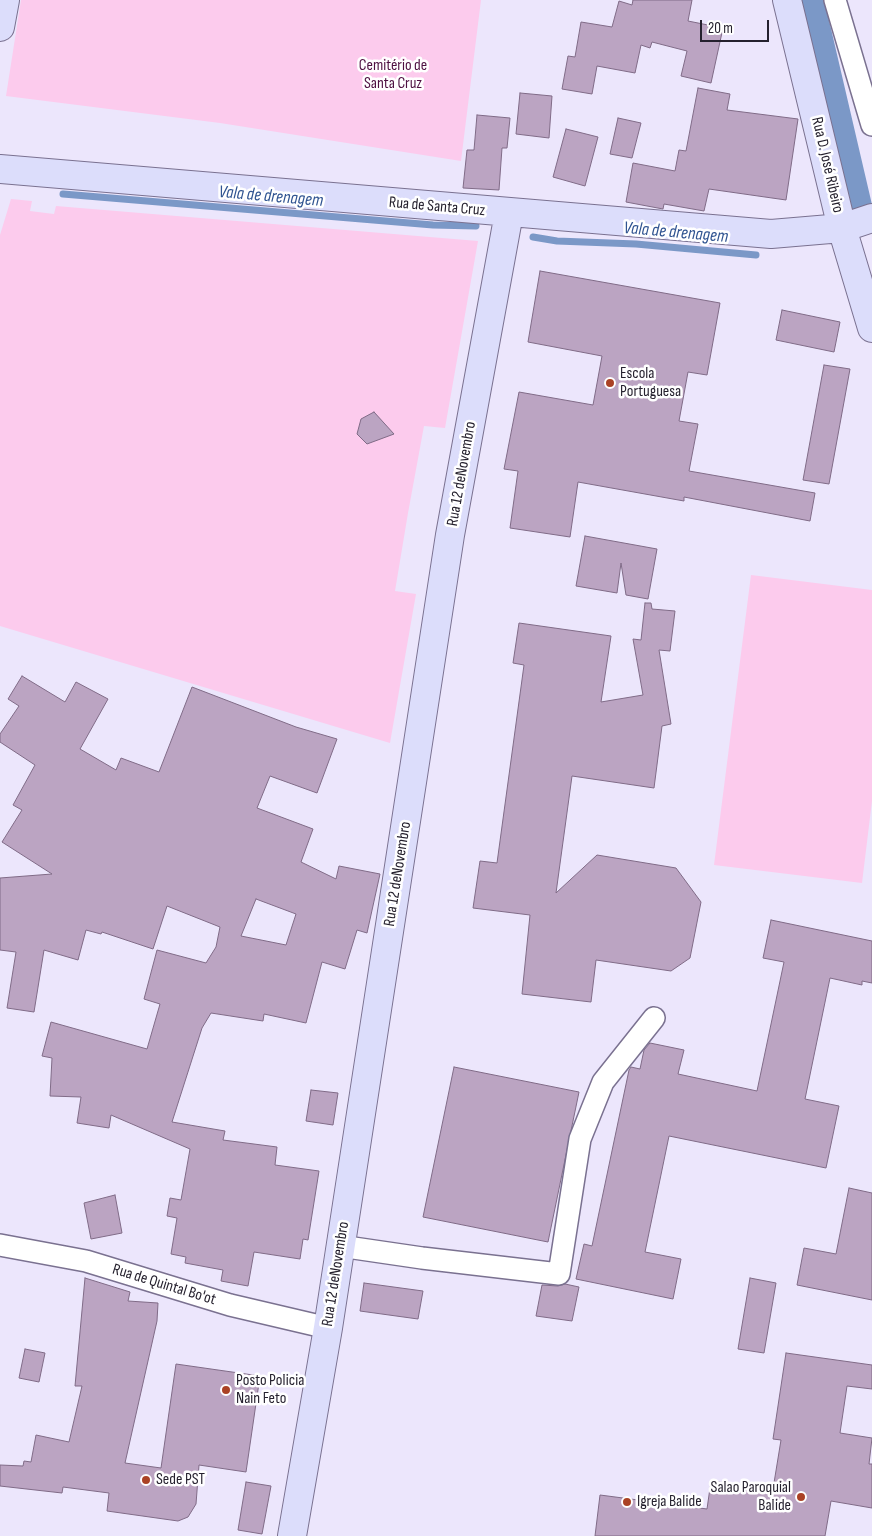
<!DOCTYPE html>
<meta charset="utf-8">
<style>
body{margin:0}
#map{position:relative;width:872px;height:1536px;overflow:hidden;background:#ece6fc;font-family:"Sofia Sans Condensed",sans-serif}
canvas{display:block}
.scale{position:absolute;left:700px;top:20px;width:69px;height:22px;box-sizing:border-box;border:2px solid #25212e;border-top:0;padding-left:6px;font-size:15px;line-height:18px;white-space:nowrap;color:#25212e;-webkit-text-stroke:4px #fff;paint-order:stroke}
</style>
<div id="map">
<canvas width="872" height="1536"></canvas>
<div class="scale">20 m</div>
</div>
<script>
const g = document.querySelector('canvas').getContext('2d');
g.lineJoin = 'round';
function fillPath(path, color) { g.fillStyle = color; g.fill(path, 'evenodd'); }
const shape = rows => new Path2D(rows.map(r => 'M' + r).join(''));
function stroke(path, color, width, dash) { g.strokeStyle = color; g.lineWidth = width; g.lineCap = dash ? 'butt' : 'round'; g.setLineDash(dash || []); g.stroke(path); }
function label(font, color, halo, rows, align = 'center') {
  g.font = font + ' "Sofia Sans Condensed",sans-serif'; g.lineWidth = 5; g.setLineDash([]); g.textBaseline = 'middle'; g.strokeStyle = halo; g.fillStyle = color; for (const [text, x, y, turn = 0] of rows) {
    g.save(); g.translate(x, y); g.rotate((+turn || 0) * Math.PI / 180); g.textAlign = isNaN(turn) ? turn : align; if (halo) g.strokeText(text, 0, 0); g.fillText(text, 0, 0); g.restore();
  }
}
fillPath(shape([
 [21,0,481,0,461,161,220,123,6,96],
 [11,199,32,201,30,211,54,214,56,206,478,241,445,428,424,426,408,513,395,591,416,594,390,743,0,626,0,235],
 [751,575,872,590,872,801,862,883,714,865]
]), '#fccbed');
stroke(shape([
 [63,194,433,225,476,226],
 [533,237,557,241,636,244,756,255]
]), '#7b98c7', 7);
stroke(shape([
 [812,0,860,206]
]), '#7b98c7', 24);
const building = shape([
 [633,0,692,0,688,21,723,28,711,83,681,76,687,51,652,42,650,48,641,45,635,73,597,66,592,94,562,89,568,56,575,57,581,22,612,27,619,1,632,5,633,0],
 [698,88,730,94,727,110,798,119,786,200,709,189,704,211,664,204,663,209,626,202,633,163,675,171,679,150,686,151,698,88],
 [520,93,552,96,549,138,516,134,520,93],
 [477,115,510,118,507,148,502,148,499,190,463,188,467,150,474,150,477,115],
 [618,118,641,123,632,158,610,154,618,118],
 [566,129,598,137,585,186,553,177,566,129],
 [540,271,720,303,707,375,688,372,679,421,698,424,689,471,815,493,810,521,684,497,684,501,578,482,570,537,510,528,518,471,504,469,519,392,593,405,602,356,528,342,540,271],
 [782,310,840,322,834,352,776,340,782,310],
 [824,365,850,369,829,484,803,480,824,365],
 [374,412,394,434,367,444,357,434,361,419,374,412],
 [585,536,657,549,648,599,626,595,621,563,617,593,576,586,585,536],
 [645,603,651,603,652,609,675,611,670,651,659,650,671,724,662,726,654,788,572,776,556,893,597,855,676,868,701,902,690,958,671,971,596,960,591,1002,522,994,530,915,473,908,480,861,497,863,524,665,513,663,519,623,611,636,601,702,643,695,633,639,641,640,645,603],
 [22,676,65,702,76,682,108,699,80,749,116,770,121,758,159,772,192,687,296,727,337,739,317,793,270,776,257,808,313,829,301,862,336,879,339,866,380,874,367,933,357,930,345,969,322,962,306,1023,264,1014,263,1021,211,1013,202,1028,172,1122,225,1131,223,1140,277,1147,275,1165,319,1171,308,1240,303,1239,300,1259,254,1252,248,1286,221,1281,223,1270,185,1263,186,1257,171,1254,177,1218,167,1216,170,1198,181,1200,190,1149,111,1115,109,1128,77,1123,81,1097,50,1096,52,1058,42,1056,51,1022,147,1049,160,1004,144,999,157,950,206,963,216,947,220,927,167,906,153,949,102,932,101,934,86,930,78,960,44,950,34,1012,7,1008,16,952,0,950,0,878,52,874,2,842,22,810,13,805,35,765,0,742,0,734,19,706,8,699,22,676],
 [256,899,296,914,286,945,241,936,256,899],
 [771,920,872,941,872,983,862,981,862,985,830,978,805,1099,839,1106,826,1168,669,1136,645,1252,681,1259,673,1299,576,1279,584,1244,592,1246,629,1070,631,1067,640,1069,644,1050,650,1043,684,1050,678,1074,757,1091,784,962,763,958,771,920],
 [454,1067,579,1092,548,1242,423,1217,454,1067],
 [311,1090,338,1093,333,1125,306,1121,311,1090],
 [849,1188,872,1193,872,1300,797,1285,804,1248,836,1254,849,1188],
 [115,1195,122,1233,91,1239,84,1203,115,1195],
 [85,1278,130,1292,128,1301,158,1303,157,1321,125,1463,161,1468,176,1364,260,1376,246,1472,199,1465,196,1504,188,1517,178,1521,107,1511,109,1493,63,1487,62,1493,0,1486,0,1465,23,1466,24,1461,31,1462,36,1435,69,1442,82,1386,75,1386,85,1278],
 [750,1278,776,1283,764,1353,738,1349,750,1278],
 [364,1283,423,1291,418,1319,360,1311,364,1283],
 [565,1284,579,1287,572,1321,536,1316,542,1285,558,1286,565,1284],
 [25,1349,45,1353,39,1382,19,1378,25,1349],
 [786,1353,872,1365,872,1389,847,1386,840,1433,872,1438,869,1464,872,1464,872,1508,831,1501,825,1536,595,1536,600,1495,707,1509,711,1481,773,1489,781,1440,773,1439,786,1353],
 [246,1482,271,1486,262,1534,238,1530,246,1482]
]);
fillPath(building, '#bba4c2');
stroke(building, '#806b87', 1);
const street = shape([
 [835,0,872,125],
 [0,1245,86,1261,230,1305,328,1328],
 [340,1246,422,1258,559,1274,580,1139,603,1082,654,1018]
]);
const secondary = shape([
 [787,0,842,228,872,328],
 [0,27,5,0],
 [0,169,771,234,842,228,872,218],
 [292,1536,328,1328,450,535,509,213]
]);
stroke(street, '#7a7190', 24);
stroke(secondary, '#7a7190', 30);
stroke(street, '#fff', 21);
stroke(secondary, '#dcddfb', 28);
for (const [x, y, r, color] of [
 [610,383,5,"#aa4225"],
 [226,1390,5,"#aa4225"],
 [146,1480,5,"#aa4225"],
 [801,1497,5,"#aa4225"],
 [627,1502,5,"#aa4225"]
]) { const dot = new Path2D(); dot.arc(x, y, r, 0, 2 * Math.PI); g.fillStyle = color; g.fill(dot); stroke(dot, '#fff', 2); }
label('16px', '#4e1041', '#fff', [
 ["Cemitério de",393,66],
 ["Santa Cruz",393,84]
]);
label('16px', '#25212e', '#fff', [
 ["Rua D. José Ribeiro",827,165,77],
 ["Rua de Santa Cruz",437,207,5],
 ["Rua 12 deNovembro",462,474,-80],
 ["Rua 12 deNovembro",398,874,-81],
 ["Rua 12 deNovembro",336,1274,-81],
 ["Rua de Quintal Bo'ot",164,1285,17]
]);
label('16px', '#25212e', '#fff', [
 ["Escola",620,374],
 ["Portuguesa",620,392],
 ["Posto Policia",236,1381],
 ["Nain Feto",236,1399],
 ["Sede PST",156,1480],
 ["Salao Paroquial",791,1488,"right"],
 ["Balide",791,1506,"right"],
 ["Igreja Balide",637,1502]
], 'left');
label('italic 18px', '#305491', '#fff', [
 ["Vala de drenagem",271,197,5],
 ["Vala de drenagem",676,233,5]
]);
</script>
